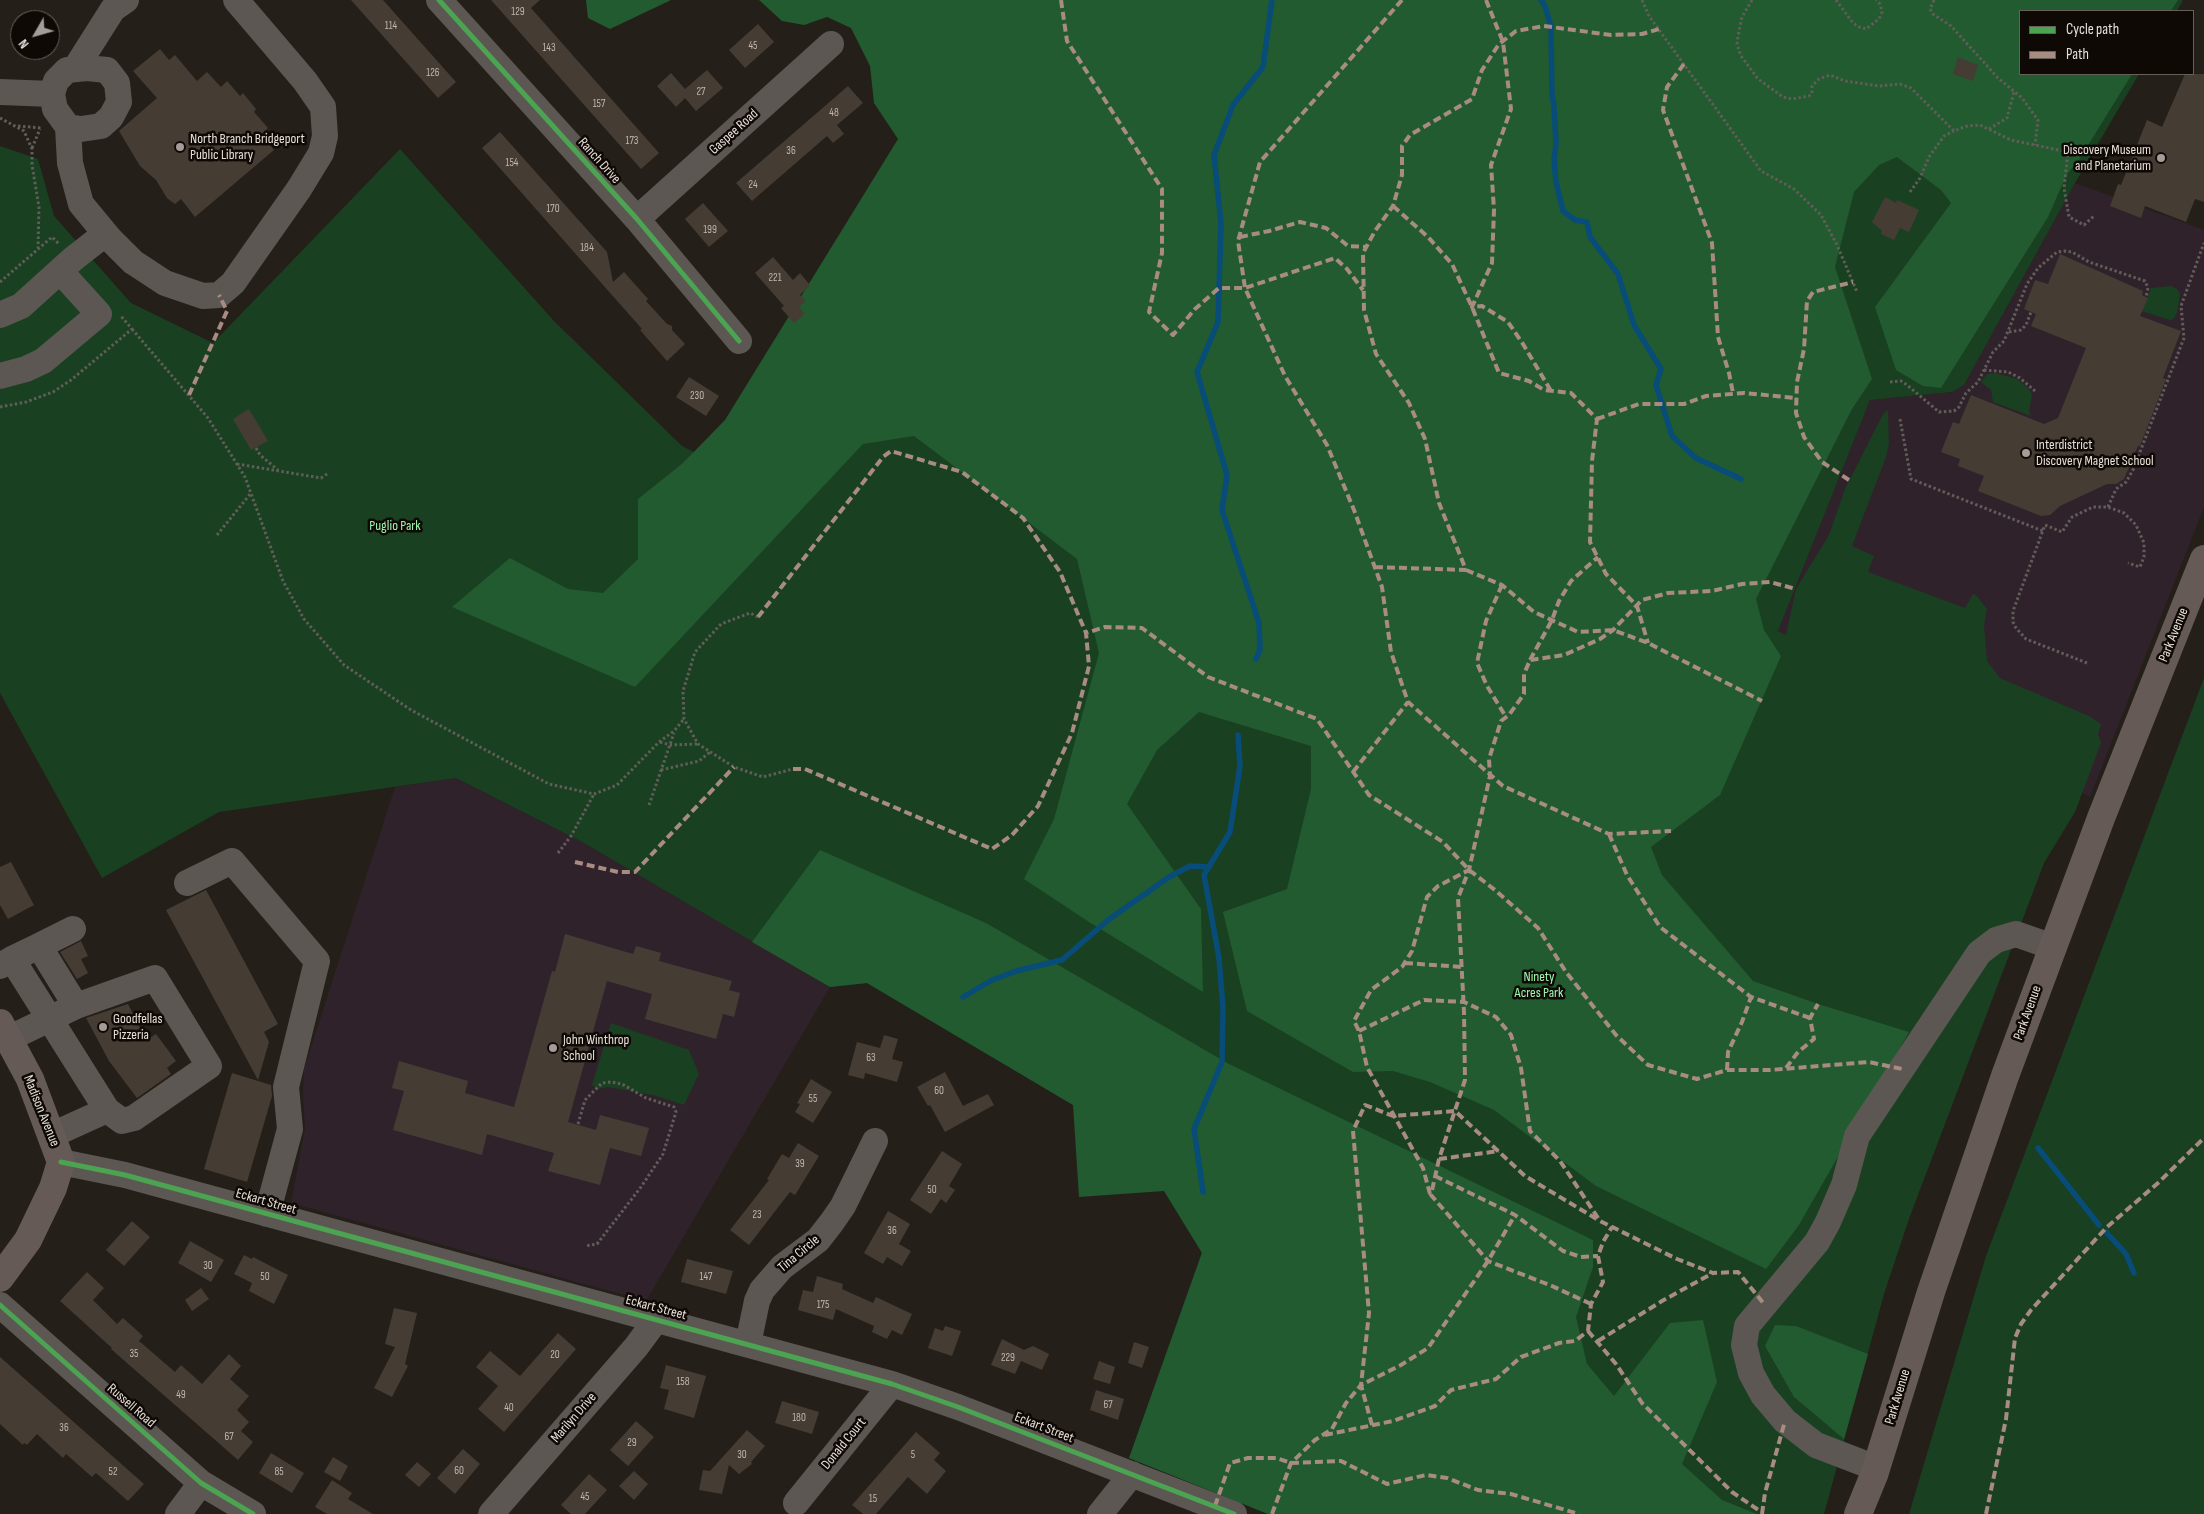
<!DOCTYPE html>
<style>
body{margin:0}
#map{position:relative;width:2204px;height:1514px;overflow:hidden;background:#251f19;font-family:"Sofia Sans Condensed",sans-serif}
canvas{display:block}
.legend{position:absolute;left:2019px;top:10px;width:175px;height:65px;box-sizing:border-box;background:#0f0906;border:1px solid #665f5a;margin:0;padding:6px 9px;list-style:none;font-size:15px;color:#e8e0d9}
.legend li{display:flex;align-items:center;gap:10px;height:25px}
.legend b{width:25px;border:1px solid #665f5a}
.north{position:absolute;left:10px;top:10px;width:50px;height:50px;box-sizing:border-box;background:#0f0906;border:1px solid #665f5a;border-radius:50%;rotate:232deg;font-size:14px;font-weight:700;line-height:20px;text-align:center;color:#e8e0d9}
.north::after{content:'';display:block;margin:auto;width:18px;height:22px;background:#a49c96;clip-path:polygon(50% 0,100% 100%,50% 72%,0 100%)}
</style>
<div id="map">
<canvas width="2204" height="1514"></canvas>
<ul class="legend">
<li><b style="height:6px;background:#4ca352"></b>Cycle path</li>
<li><b style="height:6px;background:#a88b81"></b>Path</li>
</ul>
<div class="north">N</div>
</div>
<script>
const g = document.querySelector('canvas').getContext('2d');
g.lineJoin = 'round';
function fillPath(path, color) { g.fillStyle = color; g.fill(path, 'evenodd'); }
const shape = rows => new Path2D(rows.map(r => 'M' + r).join(''));
function stroke(path, color, width, dash) { g.strokeStyle = color; g.lineWidth = width; g.lineCap = dash ? 'butt' : 'round'; g.setLineDash(dash || []); g.stroke(path); }
function label(font, color, halo, rows, align = 'center') {
  g.font = font + ' "Sofia Sans Condensed",sans-serif'; g.lineWidth = 5; g.setLineDash([]); g.textBaseline = 'middle'; g.strokeStyle = halo; g.fillStyle = color; for (const [text, x, y, turn = 0] of rows) {
    g.save(); g.translate(x, y); g.rotate((+turn || 0) * Math.PI / 180); g.textAlign = isNaN(turn) ? turn : align; if (halo) g.strokeText(text, 0, 0); g.fillText(text, 0, 0); g.restore();
  }
}
fillPath(shape([
 [2075,183,2204,230,2204,507,2090,797,1778,631,1870,400,1952,392,1964,385],
 [456,778,582,842,830,987,646,1301,291,1203,305,1128,303,1094,304,1069,395,787]
]), '#30222b');
fillPath(shape([
 [851,0,2183,0,2177,11,2020,11,2020,74,2139,74,2075,183,1964,385,1952,392,1870,400,1778,631,1786,635,1796,589,1829,535,1845,489,1880,420,1884,413,1888,410,1889,444,1886,457,1852,546,1874,556,1868,572,1965,608,1973,594,1977,596,1987,609,1984,626,1987,661,2000,678,2089,716,2101,724,2098,734,2101,743,2075,812,2044,863,1910,1216,1884,1294,1824,1514,1268,1514,1129,1458,1202,1252,1164,1191,1073,1105,867,983,830,987,582,842,456,778,219,812,102,878,0,693,0,146,38,159,54,216,131,303,213,343,400,149,554,321,682,446,734,472,942,93],
 [2171,286,2177,289,2180,294,2177,313,2173,319,2170,320,2142,311,2151,288],
 [1995,373,2017,379,2028,388,2032,394,2029,412,2031,416,1993,402,1991,390,1981,382,1987,374],
 [2204,678,2204,1514,1909,1514,1986,1256],
 [611,1023,689,1050,699,1074,684,1105,653,1095,608,1087,598,1089,592,1085]
]), '#194021');
fillPath(shape([
 [586,0,671,0,610,29,588,18],
 [759,0,2178,0,2171,11,2020,11,2020,74,2132,74,2079,160,2067,174,2048,217,1941,388,1923,386,1896,370,1875,307,1951,203,1941,190,1897,157,1879,165,1854,192,1835,267,1872,379,1852,409,1756,599,1764,630,1781,656,1720,795,1651,847,1662,875,1753,981,1818,1004,1909,1032,1799,1225,1766,1269,1596,1186,1494,1110,1430,1082,1393,1071,1353,1072,1247,1011,1223,912,1287,889,1311,789,1311,746,1199,712,1157,750,1127,804,1201,909,1203,992,1089,922,1024,879,1054,819,1099,653,1077,559,914,436,863,444,635,687,452,607,510,558,568,589,603,593,638,559,638,499,683,463,725,420,898,139,874,103,870,66,851,28,827,17,804,25,782,21],
 [820,850,986,923,1229,1064,1593,1240,1593,1267,1576,1317,1587,1364,1614,1396,1670,1323,1703,1320,1717,1382,1682,1464,1722,1500,1757,1514,1268,1514,1129,1458,1202,1253,1164,1191,1079,1197,1073,1105,867,983,830,987,752,942],
 [1775,1325,1796,1326,1868,1354,1844,1439,1794,1397,1765,1346]
]), '#215b2f');
stroke(shape([
 [1541,0,1545,6,1551,27,1552,94,1554,107,1556,143,1554,160,1556,182,1563,211,1575,220,1587,222,1590,237,1618,274,1634,325,1661,369,1656,385,1672,436,1696,458,1741,479],
 [1256,659,1260,649,1259,623,1222,510,1227,475,1197,372,1218,322,1221,223,1214,155,1233,105,1263,67,1272,0],
 [963,997,992,980,1016,971,1062,960,1108,920,1169,877,1190,866,1209,867],
 [2038,1148,2099,1225],
 [1203,1192,1194,1129,1222,1062,1223,1008,1219,958,1204,875,1230,832,1240,766,1238,735],
 [2106,1232,2126,1254,2134,1273]
]), '#084c79', 5.5);
fillPath(shape([
 [351,0,383,0,456,82,438,98],
 [491,0,540,0,531,8,659,153,641,169],
 [758,24,774,42,745,68,729,50],
 [160,49,169,60,175,55,197,81,207,72,221,87,227,81,240,96,243,93,256,109,254,112,268,128,261,135,274,150,195,217,181,199,175,204,167,198,156,180,140,166,119,131,157,98,133,71],
 [1958,57,1978,65,1973,81,1953,74],
 [707,70,723,88,696,111,685,98,676,107,657,86,671,73,685,89],
 [2185,74,2204,74,2204,202,2195,199,2186,222,2145,206,2141,218,2110,206,2118,184,2121,185,2147,120,2162,127],
 [848,86,863,103,837,125,844,134,833,143,827,136,752,201,736,183],
 [500,132,607,252,613,282,624,272,648,299,646,301,667,324,672,326,672,330,685,344,667,361,640,330,642,329,482,148],
 [1885,197,1896,203,1897,200,1919,210,1909,232,1900,228,1894,240,1881,234,1882,231,1872,222],
 [703,203,728,231,709,247,685,219],
 [2060,254,2143,291,2142,295,2148,298,2140,316,2181,331,2163,378,2166,379,2140,446,2138,446,2124,479,2116,484,2107,484,2060,506,2050,515,2041,516,1978,491,1984,476,1958,466,1960,459,1941,452,1953,422,1959,424,1971,395,2044,424,2058,418,2086,348,2031,326,2036,314,2024,309,2035,280,2048,284],
 [773,257,793,280,800,273,810,285,800,295,806,301,799,307,805,314,794,323,781,308,784,306,755,273],
 [689,377,719,396,706,416,676,397],
 [249,409,268,441,251,450,233,419],
 [11,862,34,905,8,919,0,905,0,867],
 [206,890,278,1024,264,1032,269,1042,258,1080,166,910],
 [565,934,633,954,636,946,661,953,659,961,732,981,729,990,740,993,734,1017,723,1014,716,1039,645,1019,652,994,607,981,568,1122,596,1130,600,1115,649,1128,641,1156,610,1148,600,1185,548,1171,554,1153,487,1134,482,1155,393,1130,404,1091,392,1088,399,1061,468,1081,465,1093,514,1107,552,971,555,972],
 [81,941,88,956,81,959,88,973,77,979,60,952],
 [128,1004,146,1040,156,1034,176,1061,167,1068,171,1074,137,1098,109,1061,86,1018],
 [884,1035,898,1039,892,1059,903,1062,897,1082,865,1073,864,1079,848,1075,857,1042,880,1048],
 [945,1072,963,1106,988,1094,994,1105,945,1132,930,1105,928,1106,917,1087],
 [232,1073,271,1085,272,1096,247,1182,204,1169],
 [811,1079,832,1092,813,1123,795,1112,800,1104,797,1103],
 [798,1143,819,1156,795,1195,790,1192,749,1245,730,1230,769,1180,767,1179,782,1154,789,1158],
 [942,1151,962,1164,949,1186,955,1190,946,1203,941,1199,931,1214,910,1200],
 [888,1211,910,1224,899,1244,911,1251,902,1266,887,1257,883,1264,864,1253],
 [132,1221,150,1237,124,1266,106,1250],
 [190,1241,224,1260,211,1282,178,1263],
 [244,1255,252,1259,253,1257,288,1275,274,1304,249,1291,252,1283,234,1274],
 [687,1259,733,1271,726,1294,681,1282],
 [87,1272,104,1288,93,1300,117,1324,123,1318,143,1336,139,1341,175,1372,181,1365,202,1384,229,1354,241,1366,230,1379,249,1396,237,1410,249,1422,241,1431,253,1442,238,1460,111,1349,112,1348,60,1301],
 [817,1276,843,1284,842,1289,873,1303,876,1297,912,1314,902,1335,892,1330,887,1339,872,1332,874,1326,836,1309,833,1320,798,1310,803,1290,813,1292],
 [201,1288,209,1299,192,1311,185,1300],
 [394,1308,417,1313,405,1364,408,1366,392,1397,374,1388,395,1347,385,1344],
 [945,1326,961,1331,952,1356,928,1348,935,1328,943,1331],
 [558,1333,576,1349,504,1432,478,1409,498,1386,476,1367,490,1351,520,1376],
 [1002,1339,1024,1350,1033,1346,1049,1354,1042,1370,1021,1361,1015,1374,991,1365],
 [1134,1342,1149,1347,1142,1368,1128,1363],
 [0,1357,144,1484,128,1501,96,1473,92,1477,66,1454,63,1458,37,1434,27,1445,24,1443,23,1445,0,1424],
 [1099,1361,1115,1367,1110,1384,1093,1379],
 [666,1365,706,1376,694,1418,664,1409,669,1390,660,1388],
 [1096,1390,1124,1399,1118,1420,1090,1410],
 [782,1401,819,1412,812,1434,775,1423],
 [636,1421,654,1437,628,1466,610,1450],
 [747,1430,765,1446,751,1462,752,1464,739,1474,729,1465,722,1494,699,1490,703,1470,710,1471],
 [916,1432,940,1453,934,1460,946,1471,927,1494,908,1477,876,1514,863,1514,852,1505],
 [463,1449,480,1464,455,1494,437,1478],
 [271,1453,304,1473,292,1493,259,1473],
 [333,1457,348,1466,340,1481,324,1472],
 [417,1462,431,1474,419,1487,405,1475],
 [634,1471,648,1484,634,1500,619,1486],
 [589,1474,607,1490,585,1514,571,1514,561,1505],
 [332,1480,352,1493,348,1499,373,1514,327,1514,315,1507]
]), '#453d34');
stroke(shape([
 [1642,0,1649,16,1761,171,1794,189,1821,215,1837,245,1857,292],
 [1752,0,1742,17,1738,36,1737,44,1741,56,1758,79,1783,97,1792,99,1809,96,1812,93,1812,86,1819,79,1830,75,1845,81,1879,86,1900,84,1911,88,1954,131,1967,126,1980,125,2011,140,2068,152,2064,188,2069,217,2084,225,2095,215],
 [1836,0,1853,23,1859,27,1866,29,1879,19,1882,12,1880,4,1876,0],
 [1934,0,1930,9,1933,14,1951,26,1998,78,2022,98,2038,120,2035,145],
 [0,118,24,131,32,149,32,165,39,207,38,248],
 [18,126,41,128],
 [1989,129,2007,118,2014,92],
 [32,148,40,129],
 [1910,192,1920,178,1929,157,1944,136,1954,131],
 [0,282,52,237,59,244],
 [132,329,208,418,245,477,283,581,304,619,344,665,411,710,549,784,594,794,617,785,659,742,674,731,684,719],
 [2009,332,2021,330,2026,325,2031,312],
 [1984,370,2008,372,2020,378,2035,391],
 [1890,382,1901,381,1907,385,1939,412,1954,411,1959,407,1966,393,1978,382,1993,352,2004,341,2027,284,2038,268,2057,252,2065,251,2072,252,2089,262,2145,281,2148,288,2146,297],
 [0,407,26,402,53,392,71,380,132,329,120,315],
 [1900,419,1911,479,2043,531],
 [256,448,260,455,278,470],
 [237,464,321,478,327,474],
 [2108,507,2116,489,2126,482,2133,470,2184,338,2181,306,2204,243],
 [217,535,251,493],
 [758,617,750,613,721,624,695,652,683,691,684,719,698,744,734,767,763,777,793,769],
 [2087,663,2026,639,2016,628,2013,622,2013,611,2045,525,2062,532,2072,517,2093,507,2108,507,2124,513,2136,525,2144,543,2144,557,2140,567,2128,563],
 [660,742,670,745,698,744],
 [661,770,699,761,710,752],
 [649,805,674,733],
 [558,853,571,836,594,794],
 [578,1124,585,1100,602,1083,611,1082,622,1084,646,1098,674,1107,676,1112,663,1154,641,1187,597,1244,585,1246]
]), '#615d59', 3, [2.5, 2.5]);
stroke(shape([
 [439,0,637,219,739,341],
 [87,68,107,70,117,83,119,102,111,117,101,126,81,129,68,127,55,109,52,94,56,81,67,70,87,68],
 [75,69,113,9,126,0],
 [0,92,52,94],
 [68,127,70,163,81,204,110,239,133,262,165,283,203,296,219,295,233,283,299,189,321,153,325,136,323,107,305,81,236,0],
 [637,219,831,44],
 [0,315,21,306,73,259,105,234],
 [0,376,26,369,43,361,99,314,60,271],
 [187,883,232,861,317,961,286,1087,290,1129,267,1214],
 [39,946,73,929],
 [12,959,39,946,76,1006],
 [0,966,12,959,107,1110,52,1135],
 [8,1039,76,1006,155,978,209,1066,134,1118,122,1121,107,1110],
 [61,1162,125,1175,892,1384,958,1407,1234,1514],
 [0,1305,201,1483,253,1514],
 [748,1344,757,1301,762,1290,782,1267,818,1240,832,1222,843,1206,875,1141],
 [1876,1468,1816,1445,1785,1421,1763,1395,1751,1373,1744,1345,1747,1326,1817,1242,1828,1222,1844,1185,1857,1136,1979,953,1996,940,2016,934,2053,947],
 [796,1503,892,1384],
 [178,1514,201,1483],
 [491,1514,636,1347,656,1320],
 [1100,1514,1132,1474]
]), '#5c5753', 26);
stroke(shape([
 [0,1023,30,1079,61,1162,53,1188,28,1240,0,1278],
 [1858,1514,1874,1475,1931,1292,2005,1076,2101,818,2204,559]
]), '#655a56', 28);
stroke(shape([
 [1061,0,1067,41,1162,189,1162,253,1149,312,1173,335,1195,309,1219,288,1245,288,1335,258,1347,269,1363,290],
 [1402,0,1260,162,1238,241,1245,288,1285,376,1327,445,1354,510,1382,587,1391,652,1408,702,1503,786,1609,834,1671,831],
 [1486,0,1503,42,1511,109,1491,165,1494,210,1492,263,1472,307,1482,306,1508,322,1523,344,1551,391],
 [1684,64,1667,87,1663,110,1712,243,1718,337,1729,373,1733,393],
 [1393,206,1428,237,1452,264,1472,307,1499,373,1529,381,1544,390,1571,393,1597,419,1592,461,1590,542,1606,574,1637,606,1648,643],
 [1240,237,1269,231,1300,222,1326,228,1348,246,1366,247],
 [189,395,227,311,219,295],
 [1597,419,1639,404,1684,404,1706,396,1744,393,1796,398],
 [1849,480,1822,462,1804,437,1796,413,1797,382,1804,349,1807,301,1813,292,1853,282],
 [1375,567,1466,570,1439,503,1425,439,1409,403,1376,354,1364,310,1363,253,1375,231,1393,206,1402,175,1402,146,1410,135,1472,99,1482,70,1499,44,1516,31,1544,26,1611,35,1642,34,1659,29],
 [1466,570,1502,585,1534,612,1578,632,1613,630,1648,643,1762,701],
 [1502,585,1486,621,1477,663,1487,686,1506,717],
 [758,617,883,457,891,451,962,472,1023,518,1060,572,1086,633],
 [1530,660,1552,620,1559,601,1571,581,1598,557],
 [793,769,805,769,992,849,1012,835,1038,806,1072,733,1089,666,1086,633,1105,627,1142,628,1208,677,1317,719,1369,795,1443,842,1469,870,1495,890,1538,928,1566,972,1616,1035,1648,1065,1697,1079,1727,1070,1770,1070,1869,1062,1902,1069],
 [1353,772,1408,702],
 [1609,834,1627,875,1660,927,1751,997,1810,1018],
 [575,862,618,872,635,872,734,767],
 [1405,963,1462,967],
 [1359,1031,1424,1000,1464,1002,1496,1017,1511,1035,1521,1068,1530,1131,1560,1161,1600,1221,1677,1259,1713,1273,1738,1272,1765,1305],
 [1786,1068,1798,1052,1814,1039,1810,1018,1818,1004],
 [1727,1070,1728,1052,1742,1022,1751,997],
 [1439,1159,1499,1151],
 [1435,1176,1515,1215,1563,1251,1581,1257,1598,1256],
 [1430,1194,1423,1168,1367,1067,1359,1031,1354,1021,1371,990,1402,967,1412,951,1427,897,1438,886,1469,870],
 [1591,1304,1552,1286,1488,1261,1431,1195,1439,1159,1465,1080,1464,1012,1458,898,1469,870,1490,776,1489,759,1501,721,1509,715,1524,694,1524,674,1530,660,1564,655,1600,639,1613,630,1642,600,1668,593,1712,591,1742,584,1770,582,1796,589],
 [1588,1331,1616,1364,1642,1403,1732,1492,1763,1513],
 [1598,1341,1662,1301,1713,1273],
 [1372,1425,1361,1385,1401,1365,1428,1348,1488,1261,1515,1215],
 [1325,1435,1393,1421,1435,1406,1451,1390,1496,1379,1521,1357,1559,1343,1575,1341,1588,1331,1591,1304,1603,1282,1598,1256,1603,1242,1612,1227],
 [1215,1506,1230,1463,1248,1458,1276,1458,1291,1463,1341,1461,1387,1484,1426,1475,1447,1478,1478,1490,1511,1494,1579,1514],
 [1272,1514,1291,1463,1315,1440,1332,1429,1346,1403,1361,1385,1369,1313,1353,1131,1365,1105,1393,1116,1455,1111,1525,1176,1600,1221],
 [1762,1514,1765,1493,1785,1421],
 [1986,1514,2006,1419,2015,1338,2021,1324,2031,1310,2107,1227,2158,1183,2204,1138]
]), '#a88b81', 4, [8, 4]);
stroke(shape([
 [439,0,637,219,739,341],
 [61,1162,125,1175,892,1384,958,1407,1234,1514],
 [0,1305,201,1483,253,1514]
]), '#4ca352', 5);
for (const [x, y, r, color] of [
 [180,147,5,"#a49c96"],
 [2161,158,5,"#a49c96"],
 [2026,453,5,"#a49c96"],
 [103,1027,5,"#a49c96"],
 [553,1048,5,"#a49c96"]
]) { const dot = new Path2D(); dot.arc(x, y, r, 0, 2 * Math.PI); g.fillStyle = color; g.fill(dot); stroke(dot, '#0f0906', 2); }
label('11px', '#bfb7b0', null, [
 ["129",518,12],
 ["114",391,26],
 ["45",753,46],
 ["143",549,48],
 ["126",433,73],
 ["27",701,92],
 ["157",599,104],
 ["48",834,113],
 ["173",632,141],
 ["36",791,151],
 ["154",512,163],
 ["24",753,185],
 ["170",553,209],
 ["199",710,230],
 ["184",587,248],
 ["221",775,278],
 ["230",697,396],
 ["63",871,1058],
 ["60",939,1091],
 ["55",813,1099],
 ["39",800,1164],
 ["50",932,1190],
 ["23",757,1215],
 ["36",892,1231],
 ["30",208,1266],
 ["50",265,1277],
 ["147",706,1277],
 ["175",823,1305],
 ["35",134,1354],
 ["20",555,1355],
 ["229",1008,1358],
 ["158",683,1382],
 ["49",181,1395],
 ["67",1108,1405],
 ["40",509,1408],
 ["180",799,1418],
 ["36",64,1428],
 ["67",229,1437],
 ["29",632,1443],
 ["30",742,1455],
 ["5",913,1455],
 ["60",459,1471],
 ["52",113,1472],
 ["85",279,1472],
 ["45",585,1497],
 ["15",873,1499]
]);
label('14px', '#e8e0d9', '#0f0906', [
 ["Gaspee Road",734,132,-42],
 ["Ranch Drive",599,161,48],
 ["Park Avenue",2174,635,-68],
 ["Park Avenue",2028,1013,-70],
 ["Madison Avenue",41,1111,68],
 ["Eckart Street",266,1202,16],
 ["Tina Circle",799,1254,-40],
 ["Eckart Street",656,1308,15],
 ["Park Avenue",1898,1397,-73],
 ["Russell Road",131,1406,41],
 ["Marilyn Drive",574,1418,-49],
 ["Eckart Street",1044,1428,21],
 ["Donald Court",844,1444,-51]
]);
label('14px', '#e8e0d9', '#0f0906', [
 ["North Branch Bridgeport",190,139],
 ["Public Library",190,155],
 ["Discovery Museum",2151,150,"right"],
 ["and Planetarium",2151,166,"right"],
 ["Interdistrict",2036,445],
 ["Discovery Magnet School",2036,461],
 ["Goodfellas",113,1019],
 ["Pizzeria",113,1035],
 ["John Winthrop",563,1040],
 ["School",563,1056]
], 'left');
label('14px', '#9df9ad', '#0f0906', [
 ["Puglio Park",395,526],
 ["Ninety",1539,977],
 ["Acres Park",1539,993]
]);
</script>
